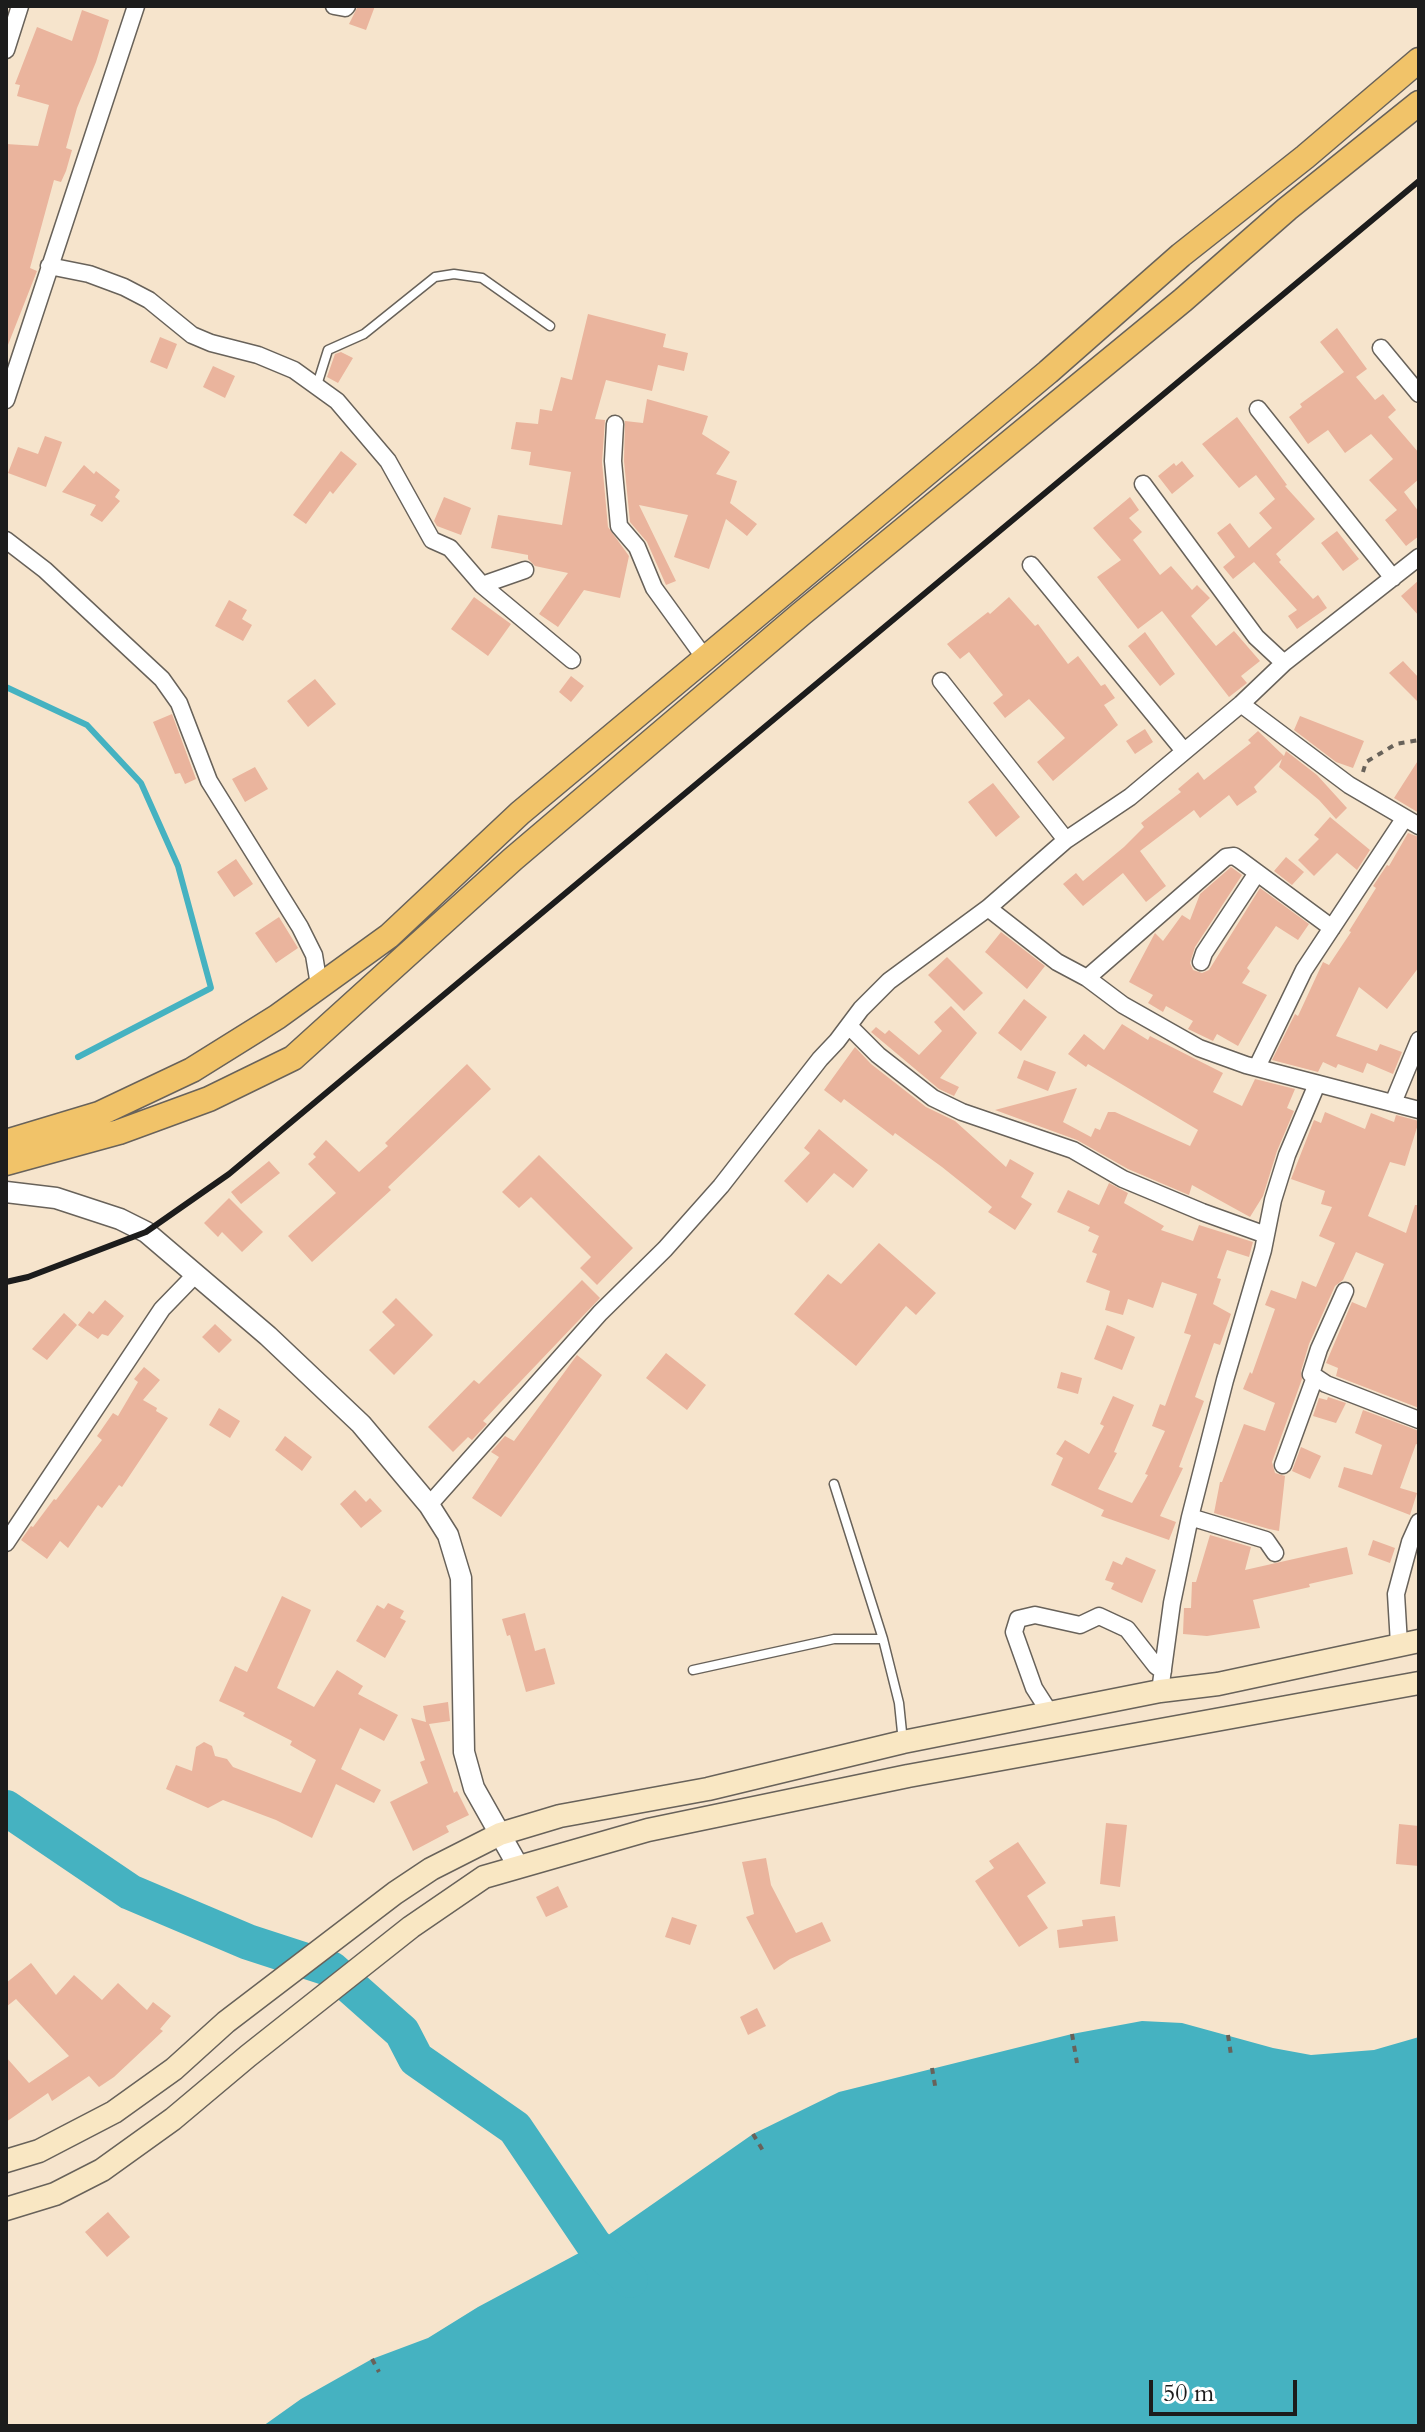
<!DOCTYPE html>
<style>
body{margin:0}
#map{position:relative;width:1425px;height:2432px;overflow:hidden;background:#f6e4cc;font-family:Cardo,serif}
canvas{display:block}
.frame{position:absolute;inset:0;border:8px solid #1c1c1c;pointer-events:none}
.scale{position:absolute;left:1149px;top:2380px;width:148px;height:36px;box-sizing:border-box;border:4px solid #1c1c1c;border-top:0;padding-left:10px;font-size:24px;line-height:28px;white-space:nowrap;color:#1c1c1c;-webkit-text-stroke:6px #fff;paint-order:stroke}
</style>
<div id="map">
<canvas width="1425" height="2432"></canvas>
<div class="frame"></div>
<div class="scale">50 m</div>
</div>
<script>
const g = document.querySelector('canvas').getContext('2d');
g.lineJoin = 'round';
function fillPath(path, color) { g.fillStyle = color; g.fill(path, 'evenodd'); }
const shape = rows => new Path2D(rows.map(r => 'M' + r).join(''));
function stroke(path, color, width, dash) { g.strokeStyle = color; g.lineWidth = width; g.lineCap = dash ? 'butt' : 'round'; g.setLineDash(dash || []); g.stroke(path); }
fillPath(shape([
 [1142,2021,1182,2023,1273,2048,1311,2055,1374,2050,1419,2037,1419,2426,263,2426,301,2399,372,2359,428,2338,478,2307,594,2245,753,2134,839,2092,1072,2034]
]), '#45b2c1');
stroke(shape([
 [6,687,87,725,141,783,178,866,211,988,78,1057]
]), '#45b2c1', 6);
stroke(shape([
 [6,1808,130,1892,248,1942,331,1969,402,2032,416,2059,515,2128,594,2245,630,2280]
]), '#45b2c1', 36);
fillPath(shape([
 [358,6,375,6,366,30,349,24],
 [82,10,109,20,96,62,77,108,66,148,72,150,66,171,61,182,54,180,30,268,37,271,6,350,6,144,38,146,49,105,17,96,20,85,15,84,37,27,72,41],
 [588,314,666,334,663,347,688,353,684,371,658,365,652,391,606,380,595,419,605,420,602,462,608,527,629,556,620,598,584,590,558,627,539,614,568,573,535,566,528,559,528,555,491,548,498,515,562,525,571,472,529,465,531,452,511,449,516,422,538,424,540,409,552,411,561,377,572,380],
 [1337,328,1367,369,1356,377,1375,400,1383,394,1396,410,1388,417,1419,453,1419,479,1404,492,1419,512,1419,536,1406,546,1385,520,1397,510,1369,480,1393,459,1371,434,1345,453,1328,430,1308,444,1289,417,1302,407,1300,404,1344,372,1320,342],
 [160,337,177,344,167,369,150,362],
 [341,352,353,358,338,383,327,377,335,354],
 [213,366,235,376,225,398,203,387],
 [647,399,708,416,702,434,730,452,716,474,737,481,730,503,757,524,747,536,726,519,709,569,674,557,688,515,639,505,676,581,666,585,647,542,630,522,624,461,625,421,643,423],
 [1237,417,1287,485,1285,486,1315,519,1276,554,1281,560,1279,562,1313,599,1318,595,1327,608,1297,629,1288,616,1297,610,1254,562,1233,579,1223,567,1235,557,1217,533,1230,523,1249,548,1272,528,1259,513,1275,499,1256,475,1239,488,1202,444],
 [45,436,62,442,46,487,8,473,18,447,38,454],
 [341,451,357,464,333,494,330,491,306,524,293,515],
 [1182,461,1194,476,1172,494,1158,476,1174,463,1176,466],
 [84,465,94,474,96,471,120,490,115,497,120,501,102,522,90,515,96,505,62,492],
 [444,497,471,508,461,535,437,526,434,521],
 [1130,497,1139,510,1129,518,1142,532,1133,540,1160,575,1171,566,1192,590,1197,585,1210,598,1191,616,1216,646,1234,631,1260,661,1241,676,1247,683,1229,697,1162,611,1138,629,1097,577,1121,560,1093,528],
 [1337,531,1359,559,1343,571,1321,543],
 [1419,580,1419,616,1401,596],
 [474,597,511,624,488,656,451,629],
 [1009,597,1035,626,1038,624,1068,664,1078,656,1101,686,1105,684,1115,698,1104,705,1118,725,1053,781,1037,762,1065,738,1029,699,1005,718,993,703,1003,695,969,652,960,659,947,644,988,612,990,614],
 [229,600,247,610,242,619,252,625,243,641,215,626],
 [1145,632,1175,674,1160,686,1128,646],
 [1403,661,1419,678,1419,703,1389,673],
 [571,676,584,686,571,702,559,692],
 [315,679,336,704,308,727,287,701],
 [172,714,196,779,185,784,180,773,175,774,153,722],
 [1300,716,1364,741,1353,768,1336,762,1294,730],
 [1145,729,1153,742,1135,754,1126,741],
 [1258,731,1284,756,1286,751,1317,775,1347,808,1336,819,1319,800,1279,767,1282,759,1254,787,1257,792,1237,806,1229,795,1200,818,1194,810,1140,851,1166,886,1146,902,1123,873,1083,906,1063,884,1076,873,1083,881,1124,847,1144,827,1141,823,1181,792,1178,789,1198,772,1204,780,1251,743,1248,740],
 [1419,759,1419,813,1394,798],
 [255,767,268,789,245,802,232,779],
 [993,783,1020,817,996,837,968,802],
 [1330,817,1370,850,1357,870,1337,853,1314,876,1298,860,1319,839,1314,835],
 [1408,833,1419,837,1419,967,1387,1009,1359,987,1336,1036,1377,1051,1380,1044,1402,1052,1393,1074,1367,1063,1363,1073,1338,1064,1336,1068,1323,1062,1318,1072,1272,1060,1295,1014,1298,1016,1323,962,1329,965,1351,932,1349,931,1376,888,1373,886,1387,865,1389,866],
 [1286,857,1304,872,1292,885,1274,871],
 [236,859,253,884,234,897,217,872],
 [1231,867,1242,875,1195,947,1190,963,1193,970,1202,973,1209,970,1260,888,1309,924,1298,940,1276,926,1247,968,1250,971,1242,983,1267,995,1238,1046,1217,1034,1213,1041,1188,1029,1193,1021,1166,1006,1163,1012,1148,1003,1153,995,1129,982,1155,933,1163,941,1182,915,1190,920,1200,894],
 [279,917,298,948,276,963,255,933],
 [1001,932,1045,966,1027,989,985,952],
 [947,957,983,993,964,1011,928,975],
 [1024,999,1047,1017,1021,1051,998,1033],
 [951,1006,977,1033,940,1078,959,1087,954,1096,939,1089,871,1032,876,1027,885,1034,889,1030,919,1055,942,1031,934,1022],
 [1122,1024,1148,1040,1150,1036,1223,1073,1213,1092,1242,1106,1255,1079,1295,1089,1287,1108,1294,1111,1277,1151,1263,1196,1250,1217,1192,1185,1189,1195,1128,1169,1077,1140,995,1110,1077,1088,1063,1122,1091,1137,1095,1128,1100,1130,1108,1112,1115,1112,1190,1146,1198,1130,1088,1064,1086,1067,1068,1054,1084,1034,1104,1050],
 [855,1047,871,1064,926,1107,955,1121,1006,1167,1010,1159,1034,1173,1021,1197,1032,1204,1015,1230,988,1212,992,1207,942,1167,895,1133,893,1136,844,1099,841,1103,824,1090],
 [1024,1060,1056,1072,1048,1091,1017,1078],
 [467,1064,491,1089,388,1187,391,1190,312,1262,288,1236,336,1193,308,1164,316,1157,313,1154,326,1140,359,1172,388,1146,385,1143],
 [1325,1112,1365,1129,1371,1113,1394,1122,1396,1115,1419,1121,1405,1166,1390,1162,1368,1216,1406,1233,1415,1205,1419,1205,1419,1408,1336,1376,1338,1368,1326,1363,1352,1302,1366,1308,1384,1264,1356,1252,1343,1280,1335,1286,1309,1344,1301,1371,1302,1379,1272,1462,1275,1473,1285,1476,1279,1531,1269,1529,1214,1513,1220,1482,1222,1482,1244,1424,1265,1431,1275,1403,1243,1389,1250,1372,1252,1374,1275,1309,1265,1305,1271,1290,1296,1299,1302,1281,1316,1287,1335,1243,1319,1236,1332,1207,1321,1204,1325,1191,1291,1179,1314,1120,1321,1123],
 [819,1129,868,1170,853,1188,834,1173,807,1203,784,1181,810,1153,804,1148],
 [539,1155,633,1248,597,1285,580,1268,591,1257,531,1197,519,1208,502,1192],
 [269,1161,280,1173,241,1204,231,1192],
 [1109,1183,1128,1193,1124,1203,1164,1226,1161,1230,1193,1241,1199,1225,1253,1242,1249,1257,1227,1250,1217,1278,1221,1279,1213,1304,1231,1314,1220,1345,1214,1343,1195,1397,1204,1401,1179,1467,1183,1468,1160,1516,1176,1522,1169,1540,1101,1516,1104,1510,1051,1485,1063,1458,1056,1454,1065,1440,1089,1454,1104,1426,1100,1424,1113,1396,1134,1405,1114,1452,1117,1453,1098,1489,1132,1503,1148,1475,1145,1474,1165,1431,1152,1426,1160,1404,1165,1406,1191,1335,1184,1333,1197,1294,1162,1282,1153,1308,1128,1299,1123,1315,1105,1310,1110,1291,1086,1282,1097,1254,1092,1252,1099,1236,1088,1231,1090,1227,1057,1212,1068,1190,1099,1205],
 [229,1198,263,1232,242,1252,222,1232,218,1237,204,1223],
 [879,1243,936,1293,916,1315,906,1306,856,1366,794,1314,828,1274,841,1284],
 [582,1280,600,1298,499,1404,483,1421,487,1424,472,1440,468,1437,453,1452,428,1427,474,1380,479,1384],
 [396,1298,433,1335,394,1375,369,1350,395,1325,382,1312],
 [105,1300,124,1316,108,1336,102,1334,98,1339,78,1325,89,1311,93,1314],
 [64,1313,77,1325,47,1360,32,1349],
 [215,1324,232,1340,219,1353,202,1337],
 [1107,1325,1135,1337,1122,1370,1094,1359],
 [666,1353,706,1385,687,1410,646,1378],
 [577,1355,602,1375,501,1517,472,1498,499,1457,491,1452,505,1436,514,1441],
 [144,1367,160,1380,143,1400,157,1408,156,1411,168,1418,122,1487,119,1485,102,1508,98,1505,68,1548,60,1541,47,1559,21,1540,31,1526,33,1527,54,1499,56,1500,102,1440,97,1436,113,1413,118,1416,138,1382,134,1379],
 [1061,1372,1082,1378,1078,1394,1057,1388],
 [1328,1397,1346,1403,1336,1423,1313,1416,1319,1398,1327,1400],
 [219,1408,240,1421,230,1438,209,1425],
 [1363,1410,1419,1431,1419,1445,1416,1444,1400,1488,1417,1493,1410,1515,1338,1487,1344,1467,1372,1475,1382,1445,1355,1433],
 [285,1436,312,1457,302,1471,275,1450],
 [1301,1447,1321,1456,1310,1479,1292,1471],
 [355,1490,366,1502,370,1498,382,1511,361,1528,340,1504],
 [1210,1535,1251,1547,1245,1570,1347,1547,1353,1574,1309,1584,1310,1587,1253,1600,1260,1628,1207,1636,1183,1634,1184,1608,1191,1608,1192,1582,1196,1582],
 [1373,1540,1395,1548,1390,1563,1368,1555],
 [1126,1557,1156,1570,1142,1603,1111,1589,1114,1583,1105,1580,1113,1561,1122,1565],
 [282,1596,311,1610,277,1688,314,1707,337,1670,363,1686,358,1694,398,1715,384,1741,360,1728,341,1769,381,1790,374,1803,336,1784,312,1838,276,1820,223,1800,208,1808,166,1789,176,1765,192,1771,196,1747,204,1742,212,1746,215,1756,227,1759,233,1767,301,1793,316,1760,290,1745,292,1741,243,1716,245,1713,219,1701,235,1666,247,1672],
 [388,1603,404,1611,400,1618,406,1621,385,1658,356,1641,377,1605,384,1609],
 [525,1613,535,1651,545,1648,555,1684,526,1692,510,1635,507,1636,502,1619],
 [448,1702,450,1721,429,1724,454,1793,457,1791,469,1815,446,1826,449,1832,413,1851,390,1802,428,1783,420,1762,425,1760,411,1718,426,1722,423,1706],
 [1106,1823,1127,1825,1120,1887,1100,1884],
 [1399,1824,1419,1826,1419,1866,1396,1864],
 [1018,1842,1046,1883,1027,1896,1048,1928,1019,1947,975,1881,994,1868,989,1861],
 [766,1858,771,1885,796,1933,822,1922,831,1941,790,1959,774,1970,746,1917,754,1914,742,1862],
 [558,1886,568,1907,546,1917,536,1897],
 [1115,1916,1118,1941,1059,1948,1057,1930,1083,1926,1082,1920],
 [672,1917,697,1925,690,1945,665,1937],
 [31,1963,56,1995,74,1975,102,2000,118,1983,147,2010,153,2002,171,2016,160,2029,163,2031,114,2077,99,2087,89,2076,52,2101,48,2093,6,2122,6,2057,29,2083,69,2056,16,1999,6,2007,6,1983],
 [757,2008,766,2026,748,2035,740,2017],
 [108,2212,130,2237,107,2257,85,2232]
]), '#eab49d');
const service = shape([
 [317,385,328,350,364,334,435,277,454,274,482,278,550,326],
 [834,1484,883,1639],
 [693,1670,834,1639,883,1639,899,1703,903,1742]
]);
const minor = shape([
 [334,6,345,8,347,6],
 [6,50,20,6],
 [49,266,89,274,124,287,149,300,192,335,211,343,258,355,294,370,337,401,388,461,432,540,450,548,482,585,572,660],
 [1381,348,1419,394],
 [6,400,136,6],
 [1258,409,1393,578],
 [615,424,613,461,619,526,637,547,654,588,704,657],
 [1143,484,1256,637,1284,663],
 [6,540,45,570,162,679,179,703,209,781,300,927,314,955,319,985],
 [1031,565,1184,751],
 [482,585,525,570],
 [941,681,1066,840],
 [1241,704,1349,785,1419,826],
 [988,908,1057,962,1087,978,1123,1005,1199,1048,1246,1065,1419,1110],
 [1201,962,1204,953,1257,873],
 [1087,978,1226,857,1234,856,1240,860,1332,928],
 [849,1026,878,1055,933,1098,962,1112,1073,1150,1123,1179,1202,1212,1266,1235],
 [1257,1067,1304,970,1404,819],
 [1393,1103,1419,1040],
 [1345,1291,1319,1349,1311,1374,1326,1384,1419,1420],
 [1283,1465,1315,1377],
 [429,1505,600,1313,665,1249,721,1186,820,1059,837,1041,861,1009,889,981,988,908,1066,840,1130,797,1241,704,1284,663,1419,557],
 [1190,1517,1266,1540,1275,1553],
 [6,1543,162,1309,195,1275],
 [1399,1644,1396,1594,1410,1542,1419,1522],
 [1160,1691,1172,1603,1190,1517,1225,1380,1263,1250,1273,1200,1287,1155,1317,1084],
 [1050,1713,1034,1688,1014,1632,1018,1619,1035,1615,1080,1625,1099,1616,1127,1629,1156,1666,1163,1671]
]);
const tertiary = shape([
 [6,1192,56,1198,120,1219,146,1232,268,1336,361,1424,429,1505,448,1535,461,1578,464,1752,474,1788,518,1866]
]);
const secondary = shape([
 [6,2161,39,2151,114,2112,174,2069,226,2022,395,1893,431,1869,500,1834,560,1816,708,1789,903,1742,1160,1691,1218,1684,1419,1641],
 [6,2209,55,2194,102,2170,173,2119,248,2056,411,1927,484,1877,648,1830,908,1776,1419,1683]
]);
const primary = shape([
 [6,1142,99,1114,192,1070,277,1017,389,936,520,813,1048,372,1181,255,1305,157,1419,60],
 [6,1163,119,1132,209,1099,293,1058,513,859,801,614,1183,300,1287,209,1419,103]
]);
stroke(service, '#68625a', 11);
stroke(minor, '#68625a', 19);
stroke(tertiary, '#68625a', 23);
stroke(secondary, '#68625a', 25);
stroke(primary, '#68625a', 27);
stroke(shape([
 [1363,772,1366,762,1396,744,1419,740],
 [1072,2034,1077,2063],
 [1228,2035,1231,2055],
 [932,2068,936,2091],
 [753,2134,765,2154],
 [372,2359,379,2372]
]), '#68625a', 4, [6, 6]);
stroke(service, '#fff', 8);
stroke(minor, '#fff', 16);
stroke(tertiary, '#fff', 20);
stroke(secondary, '#f9e7c3', 22);
stroke(primary, '#f1c369', 24);
stroke(shape([
 [6,1282,28,1277,146,1232,229,1174,1419,181]
]), '#1c1c1c', 6);
</script>
